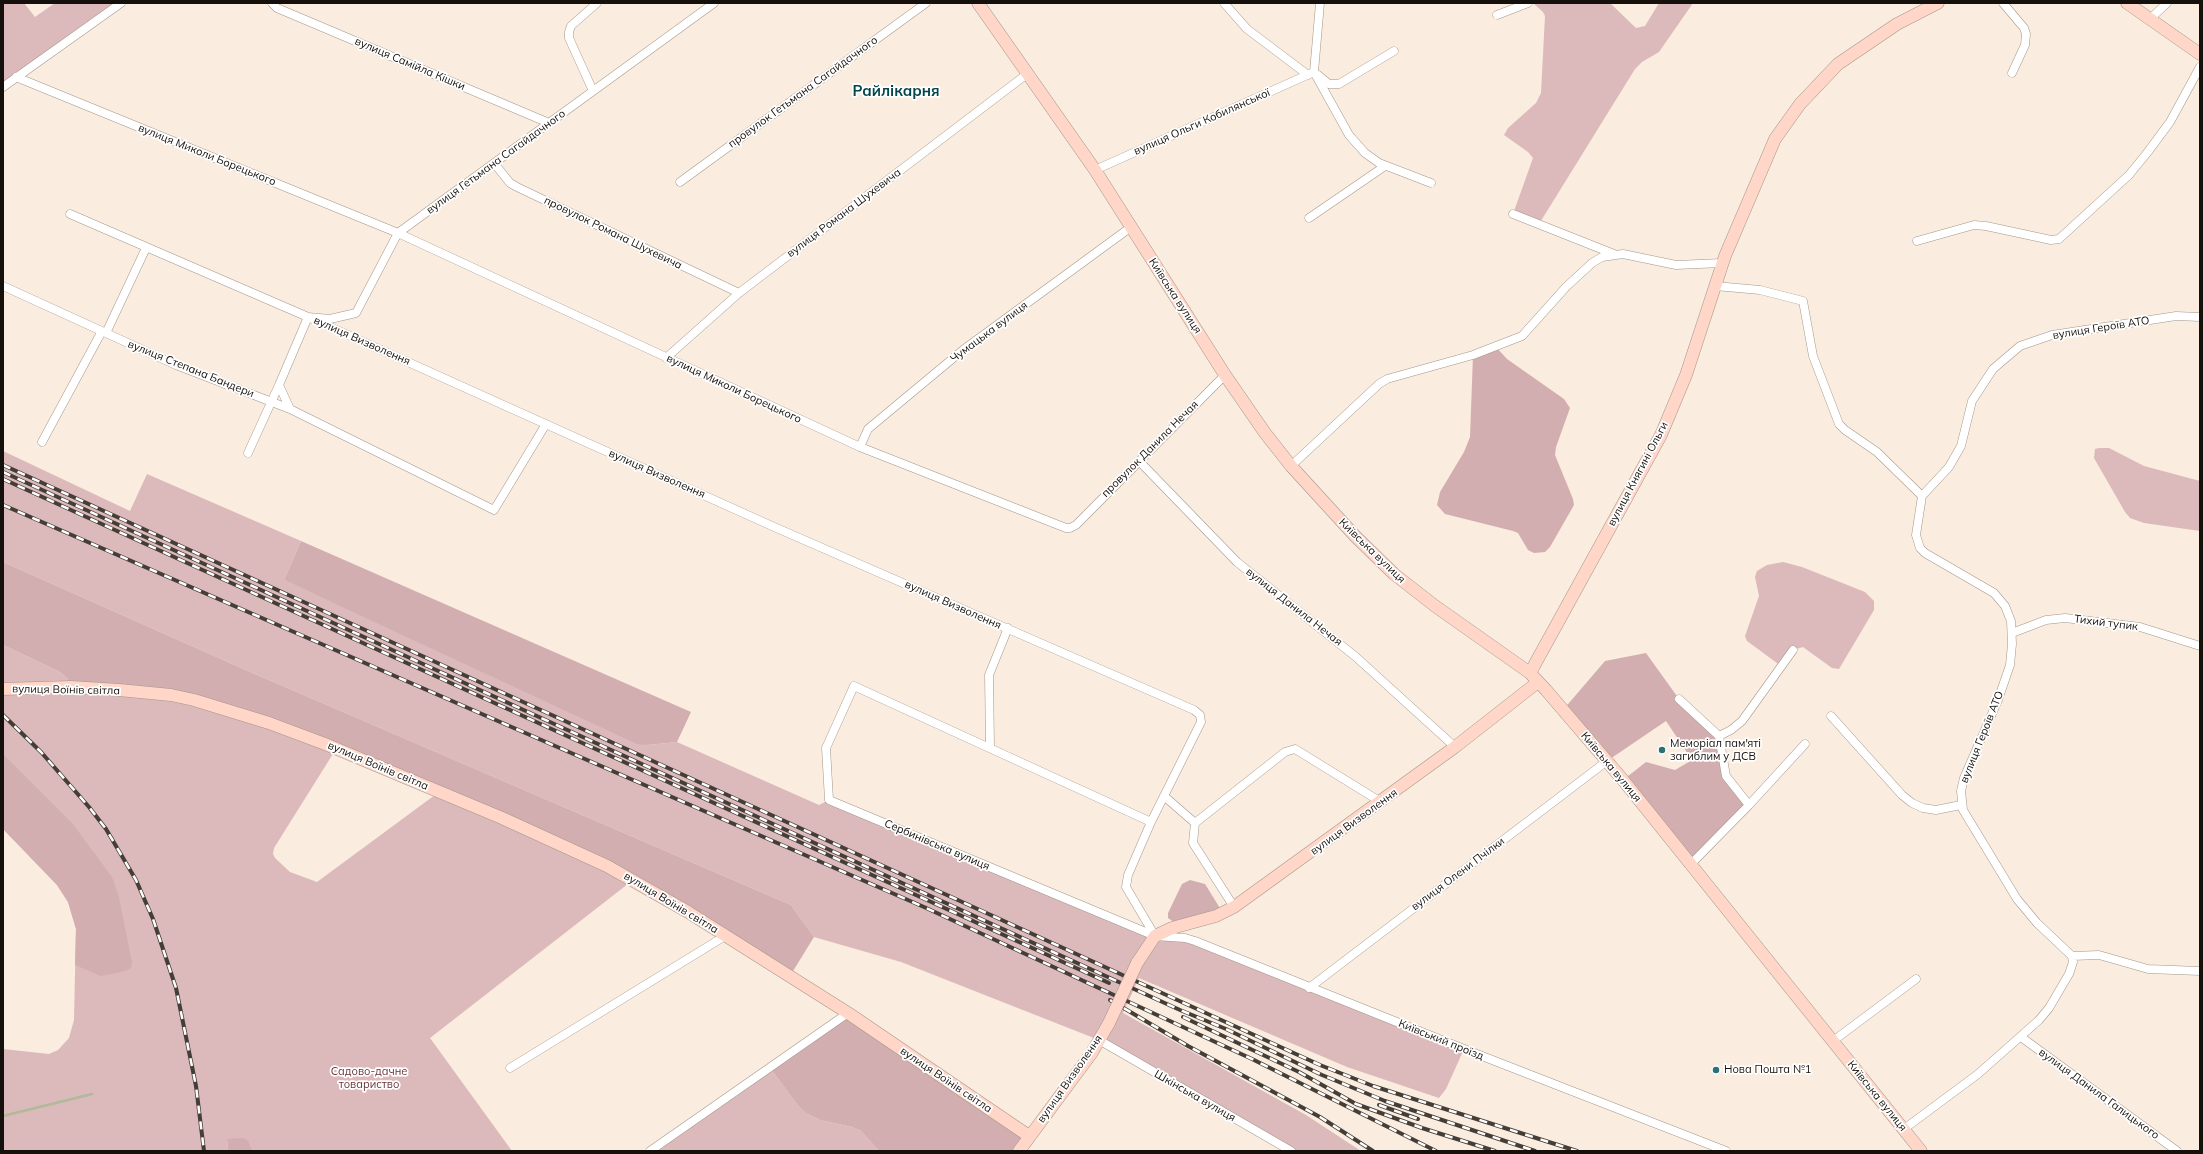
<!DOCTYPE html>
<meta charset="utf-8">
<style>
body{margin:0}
#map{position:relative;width:2203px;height:1154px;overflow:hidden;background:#faecde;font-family:Mulish,sans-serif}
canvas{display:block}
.frame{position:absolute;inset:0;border:4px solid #15100b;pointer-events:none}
</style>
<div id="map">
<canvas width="2203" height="1154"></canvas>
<div class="frame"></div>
</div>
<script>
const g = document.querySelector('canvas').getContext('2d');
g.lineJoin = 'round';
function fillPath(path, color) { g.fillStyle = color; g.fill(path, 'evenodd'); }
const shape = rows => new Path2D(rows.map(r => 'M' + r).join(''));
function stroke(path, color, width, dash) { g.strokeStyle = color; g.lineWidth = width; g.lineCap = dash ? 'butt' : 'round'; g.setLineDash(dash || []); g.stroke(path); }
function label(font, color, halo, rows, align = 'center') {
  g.font = font + ' Mulish,sans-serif'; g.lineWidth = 3.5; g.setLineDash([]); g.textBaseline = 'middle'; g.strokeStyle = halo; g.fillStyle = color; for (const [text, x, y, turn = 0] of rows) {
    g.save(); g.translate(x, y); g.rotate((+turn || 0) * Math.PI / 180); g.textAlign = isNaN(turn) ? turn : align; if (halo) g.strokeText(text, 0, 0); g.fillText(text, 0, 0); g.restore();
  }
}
fillPath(shape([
 [3,3,24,3,35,17,55,3,121,3,3,87],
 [1533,3,1610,3,1636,28,1645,26,1659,3,1693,3,1659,52,1642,62,1635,69,1539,224,1513,214,1533,158,1528,152,1504,135,1508,128,1536,103,1541,93,1545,16,1543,12],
 [2099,448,2109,448,2144,466,2200,481,2200,531,2144,523,2130,518,2125,512,2094,458,2095,449],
 [3,451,130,511,147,474,301,541,284,580,647,745,677,742,819,805,829,800,1155,936,1174,937,1464,1049,1446,1089,1439,1098,1347,1067,1139,978,1123,1013,1306,1115,1361,1151,1291,1151,1099,1040,901,962,814,937,791,905,248,671,3,562],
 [1783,562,1802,567,1865,592,1874,601,1874,610,1839,669,1832,668,1803,647,1793,650,1781,666,1747,641,1745,636,1759,596,1755,577,1757,571,1767,565],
 [3,645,60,672,68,679,149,692,336,749,274,848,273,854,275,858,290,872,317,882,439,792,633,880,430,1038,512,1151,253,1151,249,1142,227,1139,228,1151,3,1151,3,1049,49,1054,58,1050,69,1038,74,1020,76,929,68,902,57,885,3,829],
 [770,1068,799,1107,806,1113,820,1120,852,1127,861,1131,879,1151,650,1151]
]), '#dcb9bb');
fillPath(shape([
 [1495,346,1507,359,1564,399,1570,408,1556,447,1555,455,1573,499,1574,505,1550,547,1545,552,1534,553,1528,550,1518,533,1513,531,1445,514,1437,505,1440,492,1464,452,1470,437,1473,355],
 [301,541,691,712,677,742,647,745,637,744,284,580],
 [3,562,248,671,791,905,814,937,790,976,633,880,502,818,194,700,71,687,68,679,60,672,3,645],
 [1646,653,1679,699,1719,736,1724,771,1749,805,1690,865,1623,780,1646,762,1675,770,1692,760,1666,721,1607,761,1563,710,1605,661],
 [3,754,72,823,112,877,119,897,132,962,131,968,126,971,101,976,75,965,76,929,68,902,57,885,3,829],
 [1190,880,1205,884,1223,913,1179,926,1168,918,1168,913,1182,884],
 [848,1013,1029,1136,1019,1151,879,1151,861,1131,852,1127,820,1120,806,1113,799,1107,770,1068],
 [244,1138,249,1142,253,1151,228,1151,227,1139]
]), '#d3aeb0');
stroke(shape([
 [3,1116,92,1094]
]), '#b0ba9b', 2.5);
const street = shape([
 [272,3,277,8,549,123],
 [1224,3,1247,29,1308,75],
 [2003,3,2024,28,2026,34,2025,45,2012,73],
 [1497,15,1528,3],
 [2150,19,2167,3],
 [1314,72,1349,135,1365,153,1379,163,1431,183],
 [1314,72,1320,3],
 [1318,75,1329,84,1339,84,1394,51],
 [16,77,398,233,860,447,1066,528,1070,528,1076,525,1225,375],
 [3,87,121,3],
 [593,91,569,38,569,32,571,26,597,3],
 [494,163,510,183,517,187,739,293],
 [1095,170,1314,72],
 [680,182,926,3],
 [70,214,308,317,330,319,356,313,398,233,714,3],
 [1513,214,1614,254],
 [1309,218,1385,166],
 [1917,241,1974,225,1986,226,2051,240,2059,239,2129,175,2147,153,2170,122,2200,67],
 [3,286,176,365,290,409,279,385,308,317],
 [1715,286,1760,290,1803,301,1813,356,1839,424,1845,430,1877,452,1922,496],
 [308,317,772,526,1194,710,1200,715,1201,722,1151,822,1128,875,1126,887,1155,936],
 [106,333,146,248],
 [666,358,739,293,1027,74],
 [290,409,494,510,546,424],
 [42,442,102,331],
 [860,447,868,429,963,350,1131,227],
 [248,453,279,385],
 [1139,461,1237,562,1356,657,1455,747],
 [1291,466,1379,384,1387,379,1473,355,1522,336,1566,287,1592,263,1602,257,1623,254,1676,265,1722,263],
 [2012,633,2046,620,2065,618,2140,627,2200,646],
 [1679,699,1719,736],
 [1831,716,1902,795,1912,803,1923,808,1936,810,1961,805],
 [990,747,989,675,1008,628],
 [1164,796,1195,823],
 [1749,805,1805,744],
 [1151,822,854,686,826,748,829,800,1155,936,1185,938,1195,941,1464,1049,1726,1151],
 [1690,865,1749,805,1726,776,1719,736,1731,730,1742,721,1793,650],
 [1234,907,1193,843,1195,823,1285,752,1295,749,1381,802],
 [2072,956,2037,923,2017,899,1963,810,1961,791,1964,778,1998,700,2010,665,2012,644,2011,621,2005,606,1994,593,1925,553,1920,548,1916,535,1922,496,1949,467,1961,446,1972,401,1993,369,2020,346,2052,335,2176,316,2200,317],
 [2072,956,2099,955,2148,969,2200,971],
 [1309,988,1607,761],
 [2021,1037,2177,1151],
 [1099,1040,1291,1151],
 [1833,1041,1916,979],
 [510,1068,725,936],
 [1904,1129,1978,1074,2039,1020,2049,1008,2069,974,2073,962,2072,956],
 [650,1151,848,1013]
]);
const secondary = shape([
 [978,3,1095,170,1225,375,1265,433,1291,466,1355,536,1394,574,1435,606,1530,673,1546,690,1623,780,1921,1151],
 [2127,3,2200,54],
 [1530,673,1661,435,1686,375,1725,256,1775,139,1800,104,1838,64,1897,24,1938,3],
 [3,689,71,687,119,690,171,695,194,700,269,723,325,744,502,818,607,866,688,912,848,1013,1029,1136],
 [1137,963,1155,936,1172,928,1216,916,1234,907,1455,747,1538,682],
 [1019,1151,1091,1054,1109,1023]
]);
stroke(street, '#a4978a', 9);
stroke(secondary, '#a4978a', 13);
stroke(street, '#fff', 8);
stroke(secondary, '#ffd6c7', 12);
const rail = shape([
 [3,465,1320,1065,1373,1086,1577,1151],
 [3,472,1180,1010,1226,1029,1322,1075,1385,1101,1535,1151],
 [3,479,1109,983],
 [3,505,924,907,1252,1059,1436,1151],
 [3,715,41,752,89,807,106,829,136,880,153,919,176,988,196,1086,204,1151],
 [1110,1000,1188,1046,1320,1117,1373,1151],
 [1183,1017,1299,1072,1356,1104,1422,1128,1495,1151],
 [1379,1105,1418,1119]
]);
stroke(rail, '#453e37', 4);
stroke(rail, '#fff', 2.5, [8]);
const secondaryBridge = shape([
 [1109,1023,1137,963]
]);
stroke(secondaryBridge, '#a4978a', 13, []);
stroke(secondaryBridge, '#ffd6c7', 12);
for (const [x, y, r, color] of [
 [1662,750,4,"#277177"],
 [1716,1070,4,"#277177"]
]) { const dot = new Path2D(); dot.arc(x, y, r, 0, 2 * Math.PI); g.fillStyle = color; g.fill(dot); stroke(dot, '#fff', 1.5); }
label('11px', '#15100b', '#fff', [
 ["вулиця Самійла Кішки",410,64,23],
 ["провулок Гетьмана Сагайдачного",803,92,-36],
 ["вулиця Ольги Кобилянської",1202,122,-24],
 ["вулиця Миколи Борецького",207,155,22],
 ["вулиця Гетьмана Сагайдачного",496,162,-36],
 ["вулиця Романа Шухевича",844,213,-37],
 ["провулок Романа Шухевича",613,233,26],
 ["Київська вулиця",1175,296,57],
 ["вулиця Героїв АТО",2101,328,-9],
 ["Чумацька вулиця",989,332,-37],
 ["вулиця Визволення",362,341,24],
 ["вулиця Степана Бандери",191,369,22],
 ["вулиця Миколи Борецького",734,389,25],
 ["провулок Данила Нечая",1150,449,-45],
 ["вулиця Визволення",657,474,24],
 ["вулиця Княгині Ольги",1638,474,-62],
 ["Київська вулиця",1372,551,44],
 ["вулиця Визволення",953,605,24],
 ["вулиця Данила Нечая",1294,607,38],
 ["Тихий тупик",2106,623,7],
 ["вулиця Воїнів світла",66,690,1],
 ["вулиця Героїв АТО",1982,737,-68],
 ["вулиця Воїнів світла",378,766,23],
 ["Київська вулиця",1611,767,50],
 ["вулиця Визволення",1354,822,-36],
 ["Сербинівська вулиця",937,845,23],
 ["вулиця Олени Пчілки",1458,874,-37],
 ["вулиця Воїнів світла",671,903,31],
 ["Київський проїзд",1441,1040,22],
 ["вулиця Визволення",1070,1079,-55],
 ["вулиця Воїнів світла",946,1080,34],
 ["вулиця Данила Галицького",2099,1094,36],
 ["Шкінська вулиця",1195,1096,30],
 ["Київська вулиця",1877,1096,51]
]);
label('11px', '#15100b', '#fff', [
 ["Меморіал пам'яті",1670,744],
 ["загиблим у ДСВ",1670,757],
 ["Нова Пошта №1",1724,1070]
], 'left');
label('11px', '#67343a', '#fff', [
 ["Садово-дачне",369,1072],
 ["товариство",369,1085]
]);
label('bold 15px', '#03464b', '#fff', [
 ["Райлікарня",896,91]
]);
</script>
